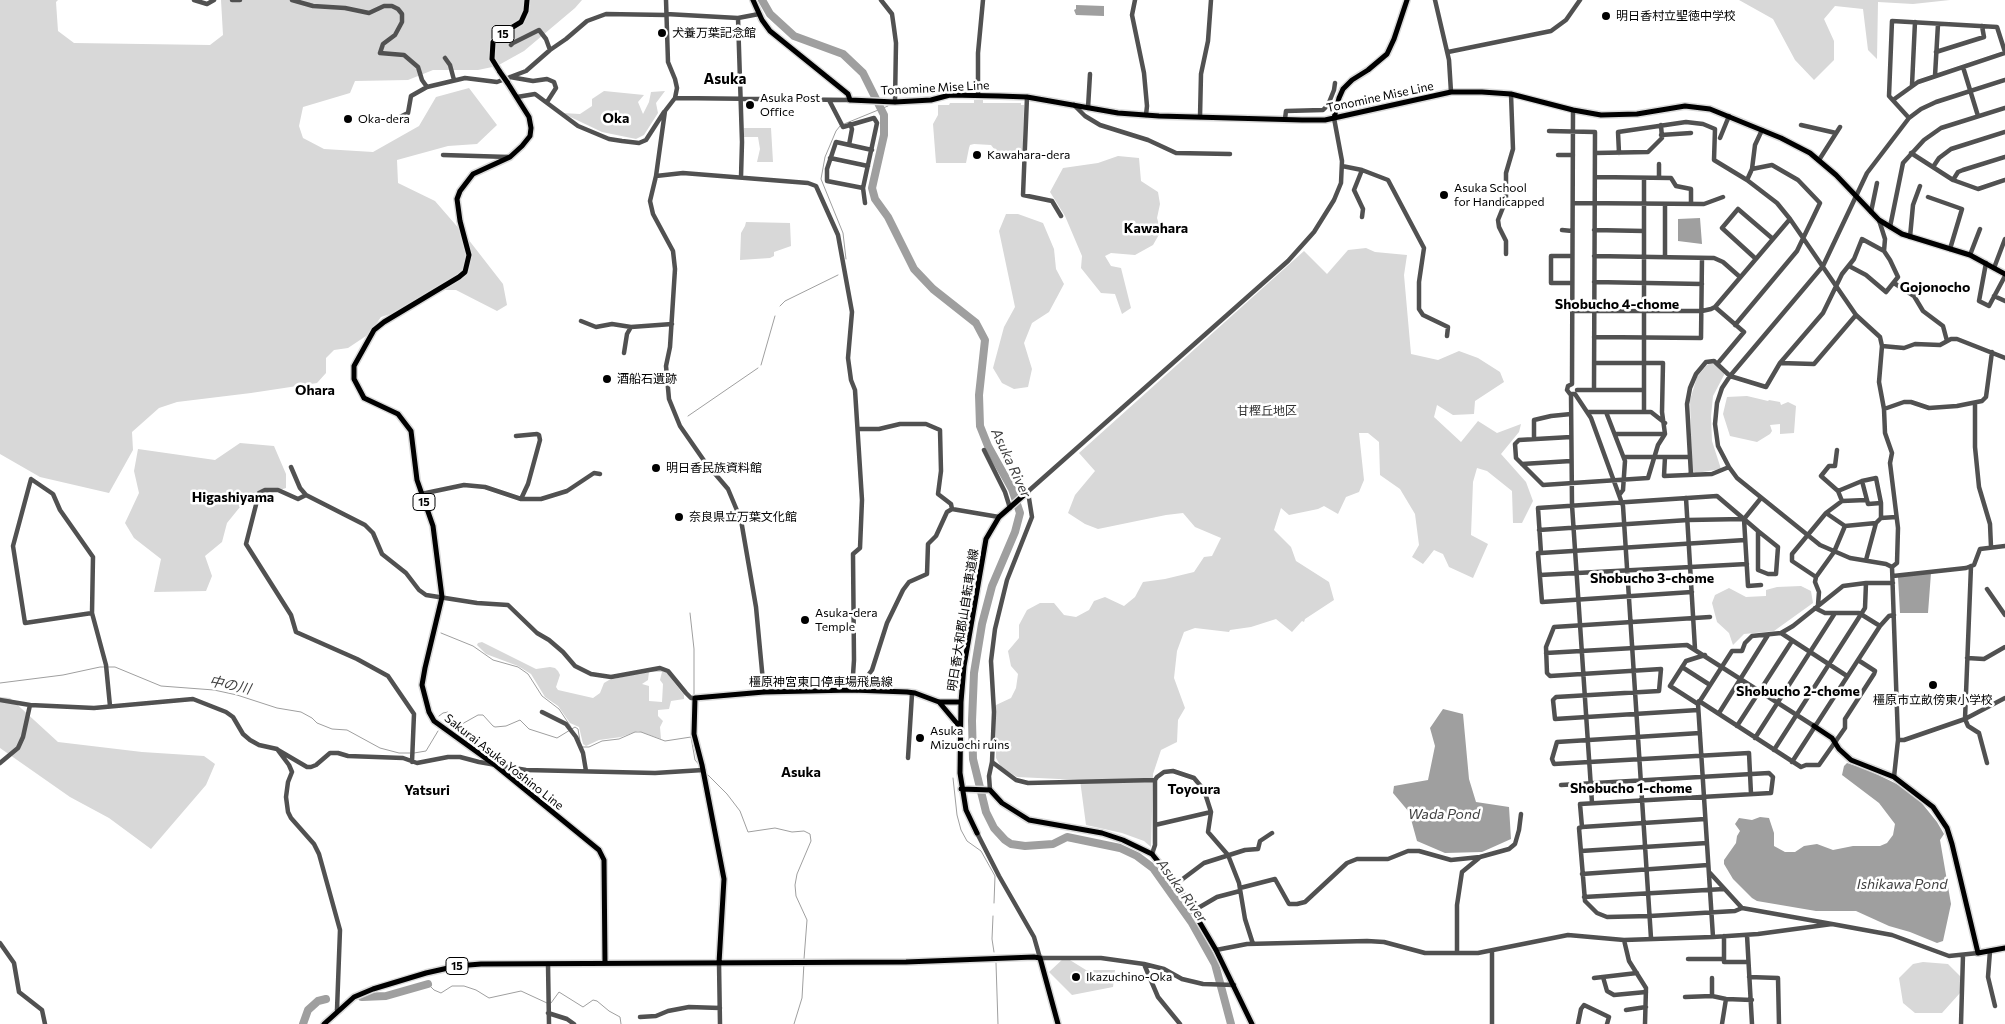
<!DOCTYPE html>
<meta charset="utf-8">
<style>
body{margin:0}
canvas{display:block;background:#fff}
</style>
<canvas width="2005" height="1024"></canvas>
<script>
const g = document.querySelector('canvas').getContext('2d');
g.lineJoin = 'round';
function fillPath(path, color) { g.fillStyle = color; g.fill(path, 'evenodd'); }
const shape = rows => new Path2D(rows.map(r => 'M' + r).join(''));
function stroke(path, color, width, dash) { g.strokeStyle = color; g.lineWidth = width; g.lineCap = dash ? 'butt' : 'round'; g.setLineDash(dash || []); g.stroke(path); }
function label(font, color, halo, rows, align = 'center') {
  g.font = font + ' Commissioner,"Noto Sans JP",sans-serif'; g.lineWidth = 5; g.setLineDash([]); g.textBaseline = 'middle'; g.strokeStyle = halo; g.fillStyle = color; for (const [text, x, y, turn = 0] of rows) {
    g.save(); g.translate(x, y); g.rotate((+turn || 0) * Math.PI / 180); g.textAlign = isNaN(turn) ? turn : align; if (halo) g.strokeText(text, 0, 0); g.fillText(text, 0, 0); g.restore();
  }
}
fillPath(shape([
 [0,0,58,0,56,2,58,31,74,43,210,45,223,35,221,0,582,0,575,8,524,51,497,66,478,70,433,70,408,80,355,81,350,93,303,107,299,126,303,138,324,149,373,152,419,126,436,97,469,88,497,125,477,144,448,146,397,160,398,183,435,201,468,239,503,284,507,305,497,311,456,290,437,290,406,309,381,317,369,334,348,348,334,350,326,358,326,373,317,383,251,393,177,402,159,408,132,432,133,450,109,493,40,477,0,454],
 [1739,0,1950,0,1913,4,1878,2,1877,59,1868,50,1863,9,1835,6,1824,19,1834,41,1834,60,1814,80,1795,60,1773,19],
 [604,91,644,95,638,102,643,114,649,102,651,92,665,91,656,103,658,113,644,135,636,139,602,132,562,113,580,114,592,106,592,99],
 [974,100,983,100,983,103,1021,103,1021,105,1024,105,1023,155,998,154,991,145,974,144,970,145,969,148,966,163,936,163,933,124,938,115,938,105,949,105,950,103,974,103],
 [744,128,771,128,773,162,757,162,760,149,758,137,744,137],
 [1118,156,1139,158,1141,181,1158,192,1160,204,1157,218,1161,231,1153,245,1135,255,1111,253,1105,256,1111,266,1121,268,1131,308,1122,314,1115,294,1101,293,1081,268,1082,256,1065,216,1050,192,1063,168,1098,163],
 [1006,214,1018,214,1043,223,1054,249,1056,269,1064,284,1049,312,1032,323,1024,343,1032,369,1028,387,1014,389,1002,383,993,368,1004,327,1015,307,999,231],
 [746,222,790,223,791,246,774,252,774,256,770,258,740,260,741,233,745,226],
 [1366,248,1375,252,1407,255,1404,275,1411,354,1438,360,1459,351,1478,358,1500,372,1504,382,1475,401,1474,414,1453,415,1437,405,1434,417,1461,442,1478,421,1497,433,1521,424,1519,432,1501,454,1526,482,1533,501,1522,523,1513,523,1512,491,1487,471,1477,468,1473,482,1471,535,1488,544,1473,578,1449,567,1443,554,1434,550,1423,564,1412,557,1419,545,1415,514,1400,489,1380,475,1379,442,1368,433,1359,433,1364,480,1359,492,1346,497,1338,514,1324,506,1318,509,1289,515,1281,508,1274,530,1291,547,1296,561,1329,582,1334,600,1305,619,1304,622,1302,621,1292,632,1276,619,1251,627,1230,630,1229,632,1195,628,1184,632,1177,651,1174,678,1185,708,1178,720,1177,742,1161,750,1153,774,1151,847,1144,841,1122,833,1086,825,1080,780,1017,777,1001,767,996,758,996,705,1011,698,1016,688,1018,674,1011,666,1008,651,1019,638,1019,625,1027,610,1040,603,1054,603,1064,615,1076,617,1089,610,1094,601,1105,597,1124,606,1135,597,1143,582,1165,579,1194,572,1204,557,1212,556,1221,538,1195,527,1183,513,1166,515,1098,529,1085,524,1068,513,1075,495,1095,471,1079,453,1304,251,1327,274,1348,250],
 [1710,363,1715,364,1724,372,1724,375,1713,396,1711,416,1712,441,1721,469,1696,473,1692,471,1690,400,1697,377,1706,366],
 [1747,396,1768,401,1769,400,1780,402,1781,405,1788,402,1796,406,1794,433,1780,434,1780,424,1770,425,1772,431,1770,434,1757,442,1730,436,1723,414,1727,397],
 [240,443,274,446,286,474,286,488,244,502,227,523,222,542,205,556,212,576,206,591,154,592,161,559,134,538,125,523,139,493,134,471,138,449,215,460],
 [1801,586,1811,591,1813,603,1774,631,1744,634,1733,645,1729,633,1717,622,1712,603,1715,595,1729,588,1746,597,1766,596,1766,590,1777,587],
 [482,642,536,669,550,667,555,668,558,671,560,675,556,687,558,690,593,698,600,693,604,683,609,680,657,669,666,672,684,695,684,699,671,701,669,709,658,710,658,716,663,721,660,727,661,739,638,731,621,737,599,740,586,746,583,744,579,727,570,723,558,706,545,697,531,674,518,666,486,654,477,645,478,643],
 [649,672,662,672,660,680,663,684,662,702,649,701,649,686,642,684,648,680],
 [0,697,10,698,58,742,142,752,204,756,215,764,206,785,151,849,109,818,70,797,0,748],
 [1065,957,1086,970,1115,970,1113,987,1072,995,1049,972],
 [1923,962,1948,964,1960,976,1960,993,1942,1013,1915,1013,1903,1003,1899,978,1913,964]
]), '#d8d8d8');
fillPath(shape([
 [1076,5,1104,6,1104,16,1076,15,1074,10,1076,9],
 [1700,218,1702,244,1678,241,1678,219],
 [1931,573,1928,613,1900,613,1898,577],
 [1443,709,1463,714,1469,779,1476,802,1509,807,1511,839,1482,852,1445,853,1417,841,1409,812,1393,793,1394,786,1428,780,1435,746,1430,728],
 [1847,763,1866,769,1905,788,1916,796,1937,822,1944,834,1940,840,1951,904,1943,941,1937,943,1910,932,1889,926,1856,911,1816,911,1757,901,1752,898,1733,879,1724,864,1724,860,1736,843,1737,836,1740,831,1735,824,1739,818,1752,820,1760,817,1769,818,1774,833,1774,846,1785,852,1795,852,1804,846,1817,844,1833,850,1853,846,1880,846,1887,843,1893,835,1895,824,1879,803,1842,775,1844,766]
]), '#9f9f9f');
stroke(shape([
 [844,124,888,106],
 [840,126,836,131,825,157,821,179,843,233,846,259],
 [780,306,785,301,838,275],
 [761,365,775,316],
 [688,416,758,368],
 [690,613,694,649,694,695],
 [441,633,473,646,493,660,518,667,528,674,542,696,559,709,571,727],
 [0,683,63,675,100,667,115,667,161,686,214,690,237,695,277,708,301,712,312,718,317,723,332,729,347,730,380,748,399,753,410,753],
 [439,716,443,713,448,712,457,722,462,724,478,715,483,715,493,726,495,727,506,726,520,720,529,729,557,738,575,727,578,729,580,741],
 [582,747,589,747,602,741,619,739,635,732,641,732,665,741,691,737,695,760,701,767],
 [414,753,426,751,438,731],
 [706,773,727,794,740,811,748,832,775,828,792,832,804,831,810,834,811,841,797,874,795,885,796,896,807,920,804,959],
 [953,778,957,815,961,830,967,841,981,851,995,876,994,903],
 [993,916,992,939,994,952],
 [996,963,998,1024],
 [428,984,434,990,441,993,452,986,464,986,476,990,489,998,521,991,547,1003],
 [551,1003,559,992,583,1007,593,1000,597,1001,609,1011,620,1017,621,1024],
 [794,1024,802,998,804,963]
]), '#9f9f9f', 1);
stroke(shape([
 [762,0,770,14,794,36,843,54,863,73,884,115,884,135,872,188,875,199,888,217,914,269,933,289,976,323,985,340,979,395,980,426,988,446,1012,489,1020,513,1015,532,992,586,982,624,974,673,972,721,973,759,986,812,994,828,1005,840,1011,844,1025,846,1053,844,1067,837,1120,848,1137,856,1153,868,1192,923,1215,964,1231,1024],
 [362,997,386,996,428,984],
 [303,1024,308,1010,318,1001,326,999]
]), '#9f9f9f', 8);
const major = shape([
 [753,0,762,20,770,31,848,94,850,100,895,102,931,100,950,95,999,96,1027,97,1118,113,1159,116,1302,120,1325,120,1451,92,1482,92,1511,94,1573,110,1601,115,1637,114,1685,106,1710,109,1781,138,1810,153,1836,175,1879,220,1902,234,1970,255,2005,274],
 [500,72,492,59,493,42,498,36,521,22,526,11,527,0],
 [507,82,529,117,531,128,530,136,522,146,510,157,473,174,460,191,457,199,460,221,469,255,465,272,459,277,384,322,374,330,354,366,354,379,364,398,398,414,411,431,417,480,433,526,442,597,425,668,422,685,429,712,434,721,495,765,599,850,604,860,605,963],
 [1334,118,1339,98,1343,89,1352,80,1368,70,1387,54,1394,39,1407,0],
 [939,702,960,727],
 [1814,726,1832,738,1839,749,1851,760,1894,777,1933,807,1947,828,1952,844,1978,953,2005,948],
 [961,789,990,790,1002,803,1029,820,1102,833,1123,840,1152,854,1176,884,1193,911,1216,950,1252,1024],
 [977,833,966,810,960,773,961,702,964,666,986,539,999,517,1024,495],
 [719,963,724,879,702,765,694,734,695,698,764,692,852,690,907,692,915,693,939,702,961,702],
 [324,1024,354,997,373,989,426,973,457,966,481,964,906,962,1034,957,1040,958,1058,1024]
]);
stroke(major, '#dbdbdb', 8);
stroke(shape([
 [194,0,207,4,214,0],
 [232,0,240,0],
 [292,0,313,6,345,8,369,13,384,6,392,6,398,9,402,14,402,22,395,35,383,44,380,53,404,55,418,67,422,80,427,87],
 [666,0,668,62,675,79,677,88,675,98,665,111,656,176,650,201,653,214,673,251,675,269,670,347,666,366,669,399,680,426,705,462,728,489,741,520,756,607,764,692],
 [881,0,892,14,894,28,896,43,895,102],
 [1135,0,1132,15,1144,73,1147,106,1146,115],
 [1435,0,1449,60,1451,92],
 [666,14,738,18,759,14],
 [738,18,742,142,741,177],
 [511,45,513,43,539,30,546,39,550,50],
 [1448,52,1551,31,1566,20,1580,0],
 [1936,52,1984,37,1982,26],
 [445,58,450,65,454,80],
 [1963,67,1978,116],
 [1935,76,1938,24],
 [510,77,533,81,547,79,554,82,556,88,547,102],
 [1912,85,1915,22],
 [978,95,978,53,983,0],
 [517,97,535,94,578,126,609,139,622,141,639,143,646,140,664,112],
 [1027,97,1023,195,1052,201,1061,216],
 [675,98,850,100],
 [829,100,843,127,874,118,877,123,863,188,865,203],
 [1893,100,1918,82,2005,53],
 [1074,105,1085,116,1100,125,1148,140,1176,153,1230,154],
 [1088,108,1090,74],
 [1573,110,1572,384,1568,386,1567,390,1570,394,1575,394,1591,418,1623,506,1651,938],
 [1200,117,1201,74,1208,41,1211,0],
 [398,118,408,113,411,96,427,87,465,78,497,82,526,71,550,50,566,39,587,21,606,14,666,15],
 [1909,118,1889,96,1892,21,1997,27,2005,52],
 [1285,119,1286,111,1323,110,1328,105,1334,90,1335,83],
 [1801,125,1836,133],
 [1549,131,1595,132,1594,389],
 [1661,135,1691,133],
 [1720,138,1729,116],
 [849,145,852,129,850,124],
 [1595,153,1648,152,1662,138,1661,125],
 [1619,153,1618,132,1686,122,1703,124,1715,129,1714,160,1747,180,1777,203,1790,219,1856,315,1880,337,1882,346,1879,382,1884,409,1885,433,1892,453,1890,463,1898,528,1897,563,1892,567],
 [1911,153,1953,180,1978,189,2005,180],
 [443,155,509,157],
 [1558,155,1573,155],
 [830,158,868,166],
 [1819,160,1840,127],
 [1659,164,1659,178],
 [1342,166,1362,170,1388,180,1424,248,1419,282,1419,309,1423,315,1448,327,1447,336],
 [1933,167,1939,158,1951,149,2005,132],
 [656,176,683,173,808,183,816,186,838,235,852,312,848,358,851,380,855,390,862,500,860,548,853,554,854,660,852,690],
 [1595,177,1671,178,1676,186,1691,189,1691,204],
 [1747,180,1752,169,1755,145,1762,130],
 [1953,180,1958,172,1963,170,2005,157],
 [863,188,827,181,827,169,836,142,872,150],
 [1928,197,1962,209,1950,249],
 [1573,203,1704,204,1723,197],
 [1665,204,1665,257],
 [1871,212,1877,183],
 [1362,217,1363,209,1354,190,1362,170],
 [1890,227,1903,163,1924,140,1941,128,2005,108],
 [1562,230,1572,231],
 [1594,230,1644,231],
 [1910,237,1913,205,1920,186],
 [1506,254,1506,241,1499,227,1498,220,1506,200,1506,173,1513,149,1511,94],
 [1970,255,1980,229],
 [1594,256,1714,258,1723,262,1740,277],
 [1756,259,1722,228,1738,209,1773,239],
 [1986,263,1979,301,1989,306,2005,276],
 [1849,266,1866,275,1886,292,1898,277,1890,260,1884,251],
 [1994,268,2005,239],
 [1594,282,1702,284],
 [1572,283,1551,283,1551,256,1572,256],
 [1894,283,1914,296,1923,311,1943,326,1947,341],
 [1994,296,2005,301],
 [1715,307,1744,332,1718,363],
 [1572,311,1702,311,1711,309,1715,307,1790,219],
 [581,321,596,327,612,324,631,327,672,324],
 [1735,325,1797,251,1820,203,1798,180,1772,165,1752,169],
 [1594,337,1701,338,1702,258],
 [1882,346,1904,348,1915,344,1940,345,1951,339,1957,339,2005,358],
 [624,353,627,334,631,327],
 [1780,363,1814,364,1856,315],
 [1577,390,1644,390],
 [1571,394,1572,505,1592,803],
 [1975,403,1975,447,1979,487,1990,524,1991,547],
 [1884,409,1904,402,1911,402,1929,408,1957,406,1982,401,1986,397,1992,352],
 [1588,412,1651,412,1665,423],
 [1606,412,1625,461,1623,490,1620,494],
 [1644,412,1644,178],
 [858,429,879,429,900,424,926,424,940,430,941,471,938,494,951,504,952,509],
 [1615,434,1665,434],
 [516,436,537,434,539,435,540,440,528,484,521,499],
 [1571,437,1519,440,1515,444,1516,458,1543,485,1648,478,1658,445,1665,434,1662,412,1663,363,1594,363],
 [1534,439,1534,420,1551,416,1571,414],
 [984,450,1005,492,1010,508],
 [1837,450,1835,466,1829,466,1821,476,1838,491,1842,501],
 [1624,457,1690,457],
 [1665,457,1664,476,1712,474,1729,467],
 [1522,464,1571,461],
 [291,467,300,488,306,495,365,525,373,533,382,554,406,573,419,590,426,595,477,603,508,605,537,633,549,640,563,652,575,666,591,674,611,677,660,668,668,671,686,693,691,698,695,698],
 [1691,475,1687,404,1690,388,1696,374,1706,362,1714,361,1730,376,1766,387,1780,363,1823,313,1842,274,1854,259,1862,239,1884,251,1885,239,1879,220],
 [1862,481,1868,504,1881,503],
 [1838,491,1862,481,1876,478,1881,503,1881,518],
 [421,494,464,485,485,487,521,499,541,499,567,491,594,473,600,474],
 [306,495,298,499,278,490,265,490,259,493,246,544,291,615,296,632,357,659,388,676,414,714,412,762],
 [1024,495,1288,261,1314,232,1334,200,1341,183,1342,161,1334,118],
 [1686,498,1695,649],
 [952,509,999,517],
 [1826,513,1845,526,1876,523],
 [1744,519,1717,496,1538,508,1541,553,1745,540],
 [1539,530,1688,520,1744,519,1758,531,1778,547,1776,574,1768,574,1758,570,1758,531],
 [1541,553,1538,553,1542,602,1692,592],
 [1866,560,1876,523,1881,518,1896,517],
 [1971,566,1965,719,1968,726,1979,733,1987,763],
 [1540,575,1747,564],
 [1893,576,1966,568,1974,565,1980,549,2005,546],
 [1816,577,1792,561,1792,554,1826,513,1842,501,1866,500],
 [1761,585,1748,586,1744,519,1761,498],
 [1987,589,2005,615],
 [1818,605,1819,592,1815,582,1816,577,1834,552,1845,526],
 [1815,608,1825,613,1859,613,1880,626],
 [92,613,25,623,13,546,31,479,53,494,60,510,93,557,92,613,106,665,110,706],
 [1781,633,1847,676],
 [1546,653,1687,645,1814,726],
 [1967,658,1984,659,2005,647],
 [1682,667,1710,685],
 [857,690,872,670,887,623,903,590,909,582,927,574,928,544,936,536,947,512,952,509],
 [0,700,30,705,94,708,193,699,226,712,233,717,243,734,250,740,259,745,277,749,289,765,292,772,288,782,286,797,288,812,291,818,314,844,319,854,340,930,337,1010],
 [1699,701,1801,767,1806,765,1819,765,1845,728,1845,719,1874,674,1875,671,1858,660],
 [1698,704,1670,686,1686,661,1705,655],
 [1698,710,1555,719,1553,700,1556,697,1659,691,1661,669,1550,676,1547,673,1546,647,1554,627,1710,617],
 [542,712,566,724,576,737,583,753,586,771],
 [1719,713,1768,635],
 [1737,726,1792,641],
 [1700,733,1557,742,1552,759,1554,764,1749,753,1751,794],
 [1755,738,1835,613],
 [1898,740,1904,740,1965,719,2005,698],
 [278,750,307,767,311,767,316,765,330,753,338,753,348,756,403,758,417,763,448,757,460,757,479,762,526,770,655,773,703,770],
 [1774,750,1865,608,1866,583],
 [908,758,912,694],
 [992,762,1016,780,1028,783,1155,780],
 [1792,762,1880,626,1889,616,1894,615],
 [0,763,18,748,23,737,30,705],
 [1894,777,1898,740,1892,567,1886,564,1850,558,1820,545,1737,478,1729,467,1718,446,1715,424,1717,403,1722,388,1730,376,1823,266,1867,173,1909,118,1921,109,1936,102,2005,80],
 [1561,785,1769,773,1773,777,1771,793,1580,804,1582,827,1579,828,1585,901,1597,913,1607,917,1650,916,1735,911,1742,908,1832,924],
 [990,790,989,776,992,762,994,712,991,661,995,629,1007,580,1032,517,1028,492],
 [1211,812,1208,832,1228,855,1239,883,1245,919,1253,944],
 [1582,827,1705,819],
 [977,833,999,876,1034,937,1040,958,1101,958,1144,964,1164,969,1182,979,1203,984,1234,985],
 [1581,851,1707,843],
 [1152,854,1155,845,1155,780,1157,777,1164,772,1173,771,1194,778,1204,790,1211,812,1155,825],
 [1710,873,1742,908],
 [1582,874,1708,865],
 [1176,884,1204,863,1245,850,1258,849,1260,841,1272,833],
 [1240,888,1275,879,1289,904,1297,904,1305,902,1347,863,1357,859,1388,859,1408,851,1419,851,1451,860,1480,857,1509,849,1515,844,1519,830,1521,814],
 [1584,897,1724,889],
 [1193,911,1217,897,1240,891],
 [1747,935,1752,1024],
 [1724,936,1724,962,1748,962],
 [1713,937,1698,704,1732,651,1742,651,1745,643,1752,636,1781,633,1793,626,1843,586,1866,583,1893,583],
 [1624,940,1629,961,1646,988,1645,1024],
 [0,943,14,963,19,992,42,1010,45,1024],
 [1216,950,1247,944,1367,941,1384,942,1425,953,1478,953,1568,935,1624,940,1713,937,1758,934,1832,924,1892,935,1949,956,1978,953],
 [1990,951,1988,977,1995,1006],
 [1457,953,1457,905,1462,872,1479,858],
 [1688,959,1724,959],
 [719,963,720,1024],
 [548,964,549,1024],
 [1144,964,1158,997,1180,1024],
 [1603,977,1607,991,1614,995,1646,992],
 [1749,977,1778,978,1779,1024],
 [1594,978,1637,973],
 [1712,996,1712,978],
 [1685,997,1712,996,1726,999,1752,1000],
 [1626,1010,1646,1007],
 [548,1013,567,1019,574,1024],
 [640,1017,656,1016,668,1011,689,1007,720,1008],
 [1492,1024,1492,952],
 [1578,1024,1581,1009,1584,1005,1609,1017,1607,1024],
 [1722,1024,1726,999],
 [1961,1024,1963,955]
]), '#515151', 4.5);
stroke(major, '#000', 5);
const majorBridge = shape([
 [500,72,507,82]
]);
stroke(majorBridge, '#dbdbdb', 8, []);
stroke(majorBridge, '#000', 5);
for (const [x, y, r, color] of [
 [1606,16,5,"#000"],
 [662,33,5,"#000"],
 [750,105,5,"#000"],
 [348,119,5,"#000"],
 [977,155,5,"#000"],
 [1444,195,5,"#000"],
 [607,379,5,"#000"],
 [656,468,5,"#000"],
 [679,517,5,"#000"],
 [805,620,5,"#000"],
 [1933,685,5,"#000"],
 [920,738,5,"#000"],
 [1076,977,5,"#000"]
]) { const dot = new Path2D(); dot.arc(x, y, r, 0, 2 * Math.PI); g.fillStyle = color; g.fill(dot); stroke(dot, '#fff', 2); }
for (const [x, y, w] of [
 [503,34,22],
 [424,502,22],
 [457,966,22]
]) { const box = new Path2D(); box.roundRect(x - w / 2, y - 8.5, w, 17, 4); g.fillStyle = '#fff'; g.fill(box); stroke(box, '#000', 1); }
label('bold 11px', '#000', null, [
 ["15",503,34],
 ["15",424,502],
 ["15",457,966]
]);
label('12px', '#000', '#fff', [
 ["明日香村立聖徳中学校",1616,16],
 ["犬養万葉記念館",672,33],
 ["Asuka Post",760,98],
 ["Office",760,112],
 ["Oka-dera",358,119],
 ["Kawahara-dera",987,155],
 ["Asuka School",1454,188],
 ["for Handicapped",1454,202],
 ["酒船石遺跡",617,379],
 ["明日香民族資料館",666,468],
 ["奈良県立万葉文化館",689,517],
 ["Asuka-dera",815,613],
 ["Temple",815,627],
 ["橿原市立畝傍東小学校",1933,700,"center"],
 ["Asuka",930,731],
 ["Mizuochi ruins",930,745],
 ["Ikazuchino-Oka",1086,977]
], 'left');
label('12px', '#000', '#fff', [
 ["Tonomine Mise Line",935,88,-3],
 ["Tonomine Mise Line",1380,97,-12],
 ["明日香大和郡山自転車道線",963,620,-81],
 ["橿原神宮東口停車場飛鳥線",821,682],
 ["Sakurai Asuka Yoshino Line",504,762,38]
]);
label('12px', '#2f2f2f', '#fff', [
 ["甘樫丘地区",1267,411]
]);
label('bold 14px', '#000', '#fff', [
 ["Oka",616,118],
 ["Kawahara",1156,228],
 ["Gojonocho",1935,287],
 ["Shobucho 4-chome",1617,304],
 ["Ohara",315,390],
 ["Higashiyama",233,497],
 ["Shobucho 3-chome",1652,578],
 ["Shobucho 2-chome",1798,691],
 ["Asuka",801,772],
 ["Shobucho 1-chome",1631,788],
 ["Toyoura",1194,789],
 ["Yatsuri",427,790]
]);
label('italic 14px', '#404040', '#fff', [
 ["Asuka River",1011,463,65],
 ["中の川",230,685,12],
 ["Wada Pond",1444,814],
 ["Ishikawa Pond",1902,884],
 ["Asuka River",1182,891,54]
]);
label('bold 15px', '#000', '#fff', [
 ["Asuka",725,79]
]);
</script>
